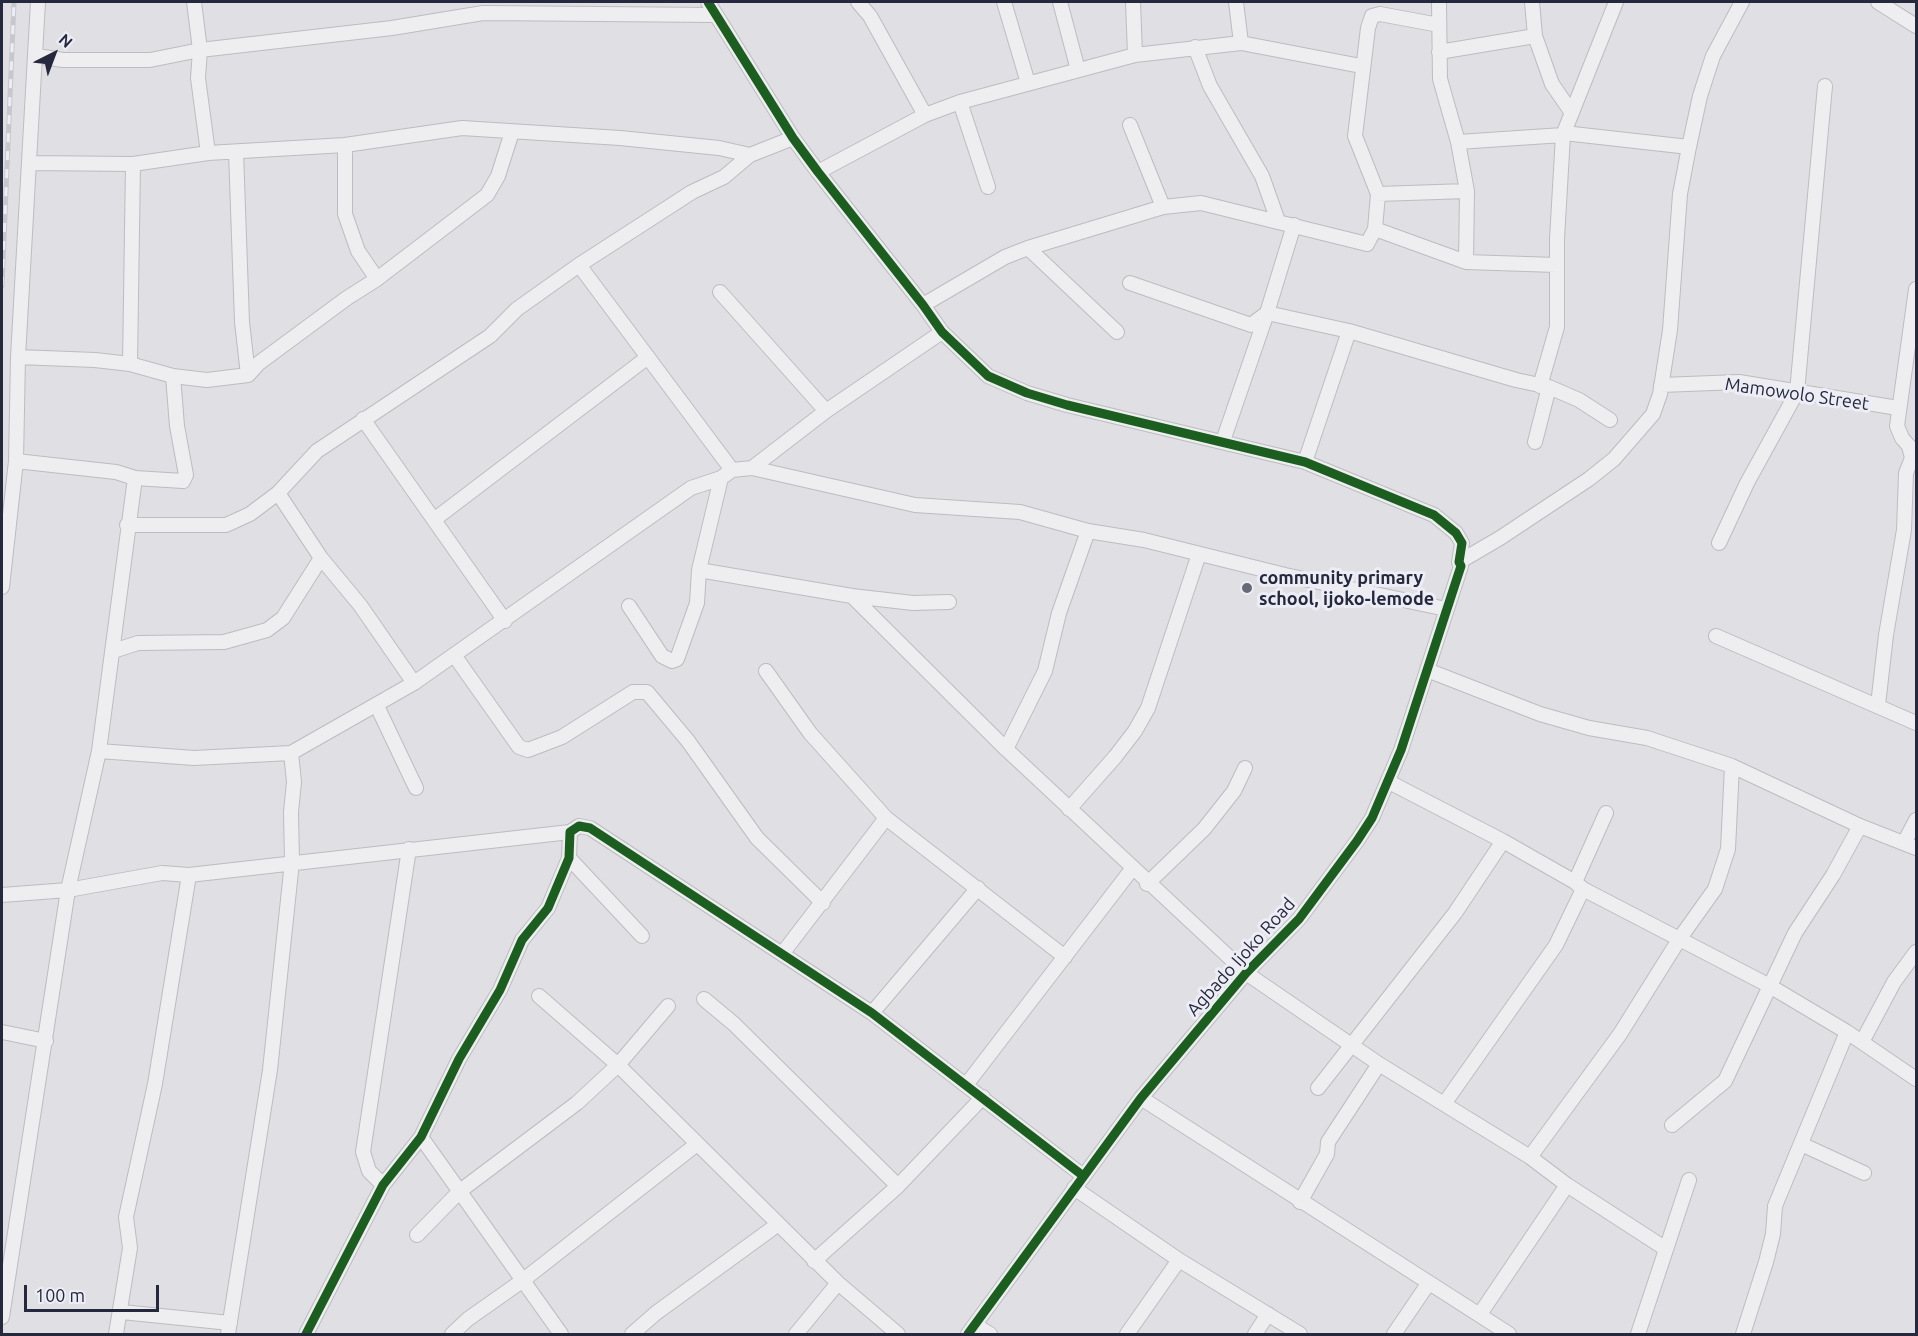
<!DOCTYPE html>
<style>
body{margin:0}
#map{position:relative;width:1918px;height:1336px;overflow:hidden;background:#dfdfe4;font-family:Ubuntu,sans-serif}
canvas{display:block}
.frame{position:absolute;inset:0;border:3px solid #26293d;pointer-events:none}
.north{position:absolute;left:24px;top:24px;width:60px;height:60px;-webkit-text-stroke:4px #ecedf5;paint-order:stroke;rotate:42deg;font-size:16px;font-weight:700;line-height:24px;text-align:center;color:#26293d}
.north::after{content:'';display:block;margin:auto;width:21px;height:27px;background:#26293d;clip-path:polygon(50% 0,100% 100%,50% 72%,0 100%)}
.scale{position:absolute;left:24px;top:1285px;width:135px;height:27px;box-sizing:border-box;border:3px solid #26293d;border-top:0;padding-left:8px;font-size:18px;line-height:21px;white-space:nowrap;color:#26293d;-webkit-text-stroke:4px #ecedf5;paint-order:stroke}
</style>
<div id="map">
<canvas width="1918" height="1336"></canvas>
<div class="frame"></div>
<div class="north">N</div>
<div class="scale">100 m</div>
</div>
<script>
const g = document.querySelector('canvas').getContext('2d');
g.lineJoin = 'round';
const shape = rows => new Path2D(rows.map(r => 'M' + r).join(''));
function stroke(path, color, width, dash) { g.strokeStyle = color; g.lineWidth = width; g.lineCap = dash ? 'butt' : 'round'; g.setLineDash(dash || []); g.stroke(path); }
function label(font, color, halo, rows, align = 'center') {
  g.font = font + ' Ubuntu,sans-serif'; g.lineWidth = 6; g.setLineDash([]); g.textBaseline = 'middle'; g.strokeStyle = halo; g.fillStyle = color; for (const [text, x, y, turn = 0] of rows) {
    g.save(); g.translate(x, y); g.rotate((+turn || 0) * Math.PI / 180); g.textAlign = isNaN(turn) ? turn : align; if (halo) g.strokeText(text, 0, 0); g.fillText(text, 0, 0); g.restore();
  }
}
const minor = shape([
 [194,2,200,50,198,78,208,153],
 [708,2,793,138,818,172,923,305,942,332,988,376,1027,393,1067,405,1305,462,1434,515,1456,533,1462,543,1459,562,1461,566,1401,750,1372,818,1357,841,1299,919,1246,973,1141,1098,968,1334],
 [858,2,870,16,925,115],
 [1004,2,1028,83],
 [1060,2,1078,70],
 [1133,2,1135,55],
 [1236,2,1241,43],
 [1532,2,1535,36,1552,84,1572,113],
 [1878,2,1916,26],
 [1195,47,1210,86,1262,176,1278,221],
 [1439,52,1535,36],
 [37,56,63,60,150,60,200,50,392,28,483,13,715,15],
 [960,102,988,187],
 [1130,125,1163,207],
 [1564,133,1689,147],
 [1458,142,1563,135],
 [345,145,345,214,358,251,377,279],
 [236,152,242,322,248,375],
 [30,163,133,164,208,153,345,145,462,128,620,138,719,148,750,155],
 [818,172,925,115,960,102,1135,55,1241,43,1361,66],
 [1378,194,1467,191,1458,142,1440,79,1439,2],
 [1375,229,1466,262,1556,265],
 [1028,248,1117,332],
 [1466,262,1467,191],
 [579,265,732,470],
 [1130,283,1251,325,1267,313,1349,331,1516,380,1549,387,1579,400,1610,420],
 [720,292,826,411],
 [923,305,1005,257,1028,248,1163,207,1201,203,1367,244,1375,229,1378,194,1355,136,1368,28,1372,16,1380,14,1439,25],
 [18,357,95,360,130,364,173,376,207,380,248,375,259,363,347,298,377,279,487,195,498,176,512,132],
 [130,364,133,164],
 [1661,385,1739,382,1898,408],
 [1540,386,1557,327,1557,239,1563,135,1616,2],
 [363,419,505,621],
 [1223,441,1267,313,1294,225],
 [1535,442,1549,387],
 [16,461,116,472,135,478,183,481,186,475,177,426,173,376],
 [1305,462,1349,331],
 [752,468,915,505,1020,512,1088,531,1144,540,1285,575,1446,609],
 [278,493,321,558,360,605,414,683],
 [435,519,648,357],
 [127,525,226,525,250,514,278,493,317,451,490,336,517,309,579,265,692,192,724,177,750,155,793,138],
 [1719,543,1747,483,1797,392,1825,86],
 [1459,562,1500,538,1589,479,1614,459,1653,414,1660,394,1670,330,1680,194,1689,147,1700,96,1713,56,1742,2],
 [699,570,852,596,913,603,949,602],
 [2,587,16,461,18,357,38,2],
 [852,596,1006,749,1246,973,1379,1064,1530,1157,1567,1185,1666,1249],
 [629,606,662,656,672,661,677,659,697,603,699,570,721,478],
 [1716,636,1916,723],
 [113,651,138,643,224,642,267,630,283,618,321,558],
 [454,655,519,747,528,750,562,737,633,692,647,692,688,741,757,838,823,903],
 [1427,670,1540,714,1589,728,1647,738,1732,766,1860,826,1916,848],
 [766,671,810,733,886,818,1065,957],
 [1878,705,1886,635,1904,530,1906,473,1912,458,1909,446,1902,438,1897,426,1916,289],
 [377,706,416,788],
 [1006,749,1045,671,1059,613,1088,531],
 [99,751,194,758,291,753,414,683,691,488,721,478,732,470,752,468,826,411,942,332],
 [1389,782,1503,841,1575,882,1583,889,1768,985,1847,1032,1916,1079],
 [1069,809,1115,757,1135,731,1148,708,1199,554],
 [1904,843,1916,820],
 [569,858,642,936],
 [1575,882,1606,813],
 [1147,884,1204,829,1234,791,1245,768],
 [2,895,68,890,162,873,189,875,570,832],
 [782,954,886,818],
 [539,996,618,1065,838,1283,898,1334],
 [704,999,734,1024,898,1186],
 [872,1013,978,888],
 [2,1032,46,1041],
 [1862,1042,1894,982,1916,952],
 [966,1085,1132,869],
 [1318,1088,1455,913,1503,841],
 [1141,1098,1509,1334],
 [1444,1104,1556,945,1583,889],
 [1672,1125,1725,1081,1795,933,1833,875,1860,826],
 [421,1137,561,1334],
 [1801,1144,1864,1173],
 [1530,1157,1620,1034,1680,938,1715,889,1728,849,1732,766],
 [383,1185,369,1171,363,1152,409,849],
 [1074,1188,1179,1260,1300,1334],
 [1300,1202,1327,1154,1328,1142,1379,1064],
 [417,1235,460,1191,577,1103,618,1065,668,1006],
 [814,1261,898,1186,983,1097],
 [122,1312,230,1323],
 [1480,1314,1567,1185],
 [2,1317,68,890,99,751,135,478],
 [975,1325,990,1334],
 [116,1334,130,1248,126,1217,155,1084,189,875],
 [228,1334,270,1070,292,862,291,812,294,782,291,753],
 [306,1334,383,1185,421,1137,459,1059,500,990,522,940,548,908,569,858,570,832,579,826,590,828,872,1013,1082,1175],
 [452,1334,468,1319,522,1281,697,1144],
 [632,1334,656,1313,777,1225],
 [796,1334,838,1283],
 [1127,1334,1179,1260],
 [1255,1334,1268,1314],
 [1394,1334,1428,1284],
 [1638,1334,1689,1180],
 [1743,1334,1766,1262,1773,1234,1775,1206,1847,1032]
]);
stroke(minor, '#bcbcc1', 16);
stroke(minor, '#eeeef1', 14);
const rail = shape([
 [2,286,14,2]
]);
stroke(rail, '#c8c8cc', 5);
stroke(rail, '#ecedf5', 3, [9]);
stroke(shape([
 [708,2,793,138,818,172,923,305,942,332,988,376,1027,393,1067,405,1305,462,1434,515,1456,533,1462,543,1459,562,1461,566,1401,750,1372,818,1357,841,1299,919,1246,973,1141,1098,968,1334],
 [306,1334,383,1185,421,1137,459,1059,500,990,522,940,548,908,569,858,570,832,579,826,590,828,872,1013,1082,1175]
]), '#1b5e20', 9);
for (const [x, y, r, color] of [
 [1247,588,6,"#676977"]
]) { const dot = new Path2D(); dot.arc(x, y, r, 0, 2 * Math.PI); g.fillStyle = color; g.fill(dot); stroke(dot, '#ecedf5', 2); }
label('18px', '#26293d', '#ecedf5', [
 ["Mamowolo Street",1797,394,8],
 ["Agbado Ijoko Road",1241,957,-48]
]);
label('bold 18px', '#26293d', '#ecedf5', [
 ["community primary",1259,578],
 ["school, ijoko-lemode",1259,599]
], 'left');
</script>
